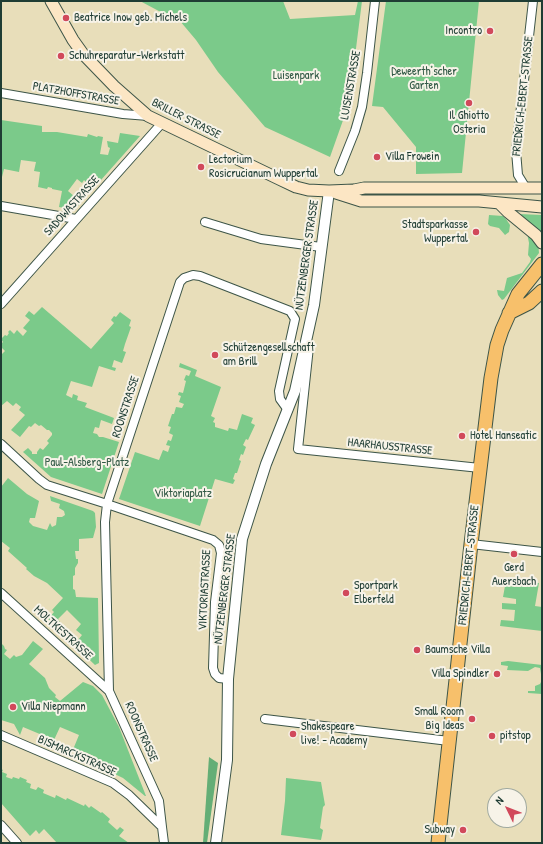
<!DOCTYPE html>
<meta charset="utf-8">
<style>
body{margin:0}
#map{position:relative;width:543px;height:844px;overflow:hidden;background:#e8deba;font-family:"Patrick Hand",sans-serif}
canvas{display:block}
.frame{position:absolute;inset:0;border:2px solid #1f3d34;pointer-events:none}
.north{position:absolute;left:487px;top:788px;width:40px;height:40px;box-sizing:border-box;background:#f7f3e8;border:1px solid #a1aaa0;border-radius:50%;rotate:313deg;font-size:11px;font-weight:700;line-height:16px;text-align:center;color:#1f3d34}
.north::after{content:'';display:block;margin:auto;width:14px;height:18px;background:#d1495b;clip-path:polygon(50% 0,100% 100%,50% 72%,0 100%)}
</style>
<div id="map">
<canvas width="543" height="844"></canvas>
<div class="frame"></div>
<div class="north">N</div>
</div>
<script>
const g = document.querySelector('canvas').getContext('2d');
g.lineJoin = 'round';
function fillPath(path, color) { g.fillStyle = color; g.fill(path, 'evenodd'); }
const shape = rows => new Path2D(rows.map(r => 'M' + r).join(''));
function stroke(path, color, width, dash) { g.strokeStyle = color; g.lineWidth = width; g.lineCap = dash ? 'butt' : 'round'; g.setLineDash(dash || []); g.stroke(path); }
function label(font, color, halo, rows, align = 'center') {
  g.font = font + ' "Patrick Hand",sans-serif'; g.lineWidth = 4; g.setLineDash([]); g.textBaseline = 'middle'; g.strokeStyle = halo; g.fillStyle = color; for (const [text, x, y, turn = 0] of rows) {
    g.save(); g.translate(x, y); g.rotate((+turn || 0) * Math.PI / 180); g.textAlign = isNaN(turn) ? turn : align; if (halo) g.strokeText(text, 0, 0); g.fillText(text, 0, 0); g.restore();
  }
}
fillPath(shape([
 [140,1,283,1,290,19,355,15,358,1,362,1,352,80,347,109,330,157,265,127,218,72,196,40,180,21,170,17],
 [386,1,479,1,462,173,416,174,416,147,383,107,372,106],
 [1,120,42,126,42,132,57,132,87,137,88,134,97,137,98,136,103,137,100,154,108,155,110,148,108,147,107,141,118,143,120,133,140,136,93,189,84,180,82,183,77,179,68,191,81,202,75,210,59,207,62,191,52,189,52,188,48,187,47,189,38,187,40,172,34,171,36,162,21,160,19,172,4,169,1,181],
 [519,214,542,215,542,236],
 [489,215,503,216,506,219,510,225,509,232,505,235,499,228,490,226,488,224],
 [527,233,538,242,539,253,504,299,502,300,498,295,497,290,504,291,507,278,522,273,530,262,531,259,528,255,529,243],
 [42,307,91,349,114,323,111,320,114,316,116,317,120,312,131,320,129,326,131,327,125,344,123,351,126,352,122,363,114,360,112,367,116,368,115,371,99,366,92,387,71,381,66,395,72,398,73,394,78,396,77,400,87,403,85,407,114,418,112,424,101,420,99,428,95,427,93,433,97,434,99,437,103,437,119,442,102,494,51,477,23,452,28,448,32,452,32,454,37,454,37,452,40,448,43,450,49,443,47,441,52,435,52,433,49,430,47,430,41,425,39,426,35,423,31,427,29,426,20,437,11,430,25,415,19,410,21,407,16,403,13,406,7,401,1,406,1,355,5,351,1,347,1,344,3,342,1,339,5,335,7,336,9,333,8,332,10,330,14,334,17,330,23,336,27,331,23,328,30,320,25,316,29,311,34,315],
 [180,363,197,370,195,376,221,387,211,416,215,418,213,422,215,423,215,427,228,431,229,428,237,430,242,414,253,418,251,423,255,425,248,440,246,439,243,445,246,447,243,455,241,454,239,460,241,461,237,473,235,473,233,479,235,480,233,484,215,479,200,526,119,499,135,452,159,460,163,450,168,452,170,446,166,445,168,440,171,441,173,435,169,433,171,427,168,426,172,414,174,414,176,407,182,408,184,404,179,402,181,396,178,395,179,392,183,393,186,381,184,380,186,375,189,376,191,371,179,367],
 [8,478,27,494,39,501,35,518,30,518,29,522,33,526,47,530,50,523,52,527,56,525,57,517,62,517,65,515,64,511,59,508,60,504,51,501,50,496,93,511,95,513,96,527,93,538,79,539,79,551,75,551,76,559,78,559,78,563,75,568,75,575,73,576,73,589,75,590,76,597,98,598,99,663,95,665,74,645,82,635,76,630,81,624,67,610,58,619,60,622,57,625,48,619,54,612,52,610,63,598,47,583,34,576,26,569,27,568,8,551,10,548,1,541,1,487],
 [521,581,539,583,535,606,542,607,542,631,500,626,501,620,514,621,515,610,502,609,502,603,516,604,516,599,503,597,505,586,521,587],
 [33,641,43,649,29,664,45,678,49,688,56,695,55,697,60,701,83,682,93,686,102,695,119,727,146,796,145,796,123,778,102,768,102,766,96,757,82,751,72,752,79,735,60,727,54,740,23,727,20,735,14,724,1,720,1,643,4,646,5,649,7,650,4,654,10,659,14,655,16,657,22,655],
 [508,661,542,665,542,694,528,693,528,691,535,691,535,686,540,684,542,680,540,668,535,667,528,671,507,670,508,666,501,665,501,662],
 [1,769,3,770,2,772,7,774,6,777,12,779,13,777,19,779,20,777,27,780,26,782,31,784,30,788,36,790,38,787,44,790,43,793,55,798,56,795,66,800,67,798,84,806,85,804,89,808,91,806,101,813,102,812,110,819,108,822,117,830,120,827,124,830,119,836,129,843,57,843,44,829,39,834,36,830,30,836,1,803],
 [286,778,321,782,325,805,323,807,320,828,323,830,321,840,281,835,285,801]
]), '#7bca8a');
fillPath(shape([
 [209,757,218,763,207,843,203,843]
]), '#64ae76');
const minor = shape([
 [1,93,123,114,148,116],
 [339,171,355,131,362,107,367,73,375,1],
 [526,188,518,175,516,151,533,1],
 [1,206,76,219],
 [205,222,261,239,321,247],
 [1,304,162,123],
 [309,347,298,449,480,468],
 [1,444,39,479,47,485,107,504,213,540,219,545,221,553,215,602,213,668,215,674,219,678,228,679],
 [471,544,542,552],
 [1,593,109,691],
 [265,719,449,741],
 [1,735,113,783,129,795,162,827,164,843],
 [1,825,17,843],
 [162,827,159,801,109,691,105,522,107,504,180,282,184,278,193,275,200,276,290,311,295,319,279,391,280,399,288,410]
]);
const tertiary = shape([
 [216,843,227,760,228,679,242,539,266,464,295,391,314,305,329,191]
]);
const secondary = shape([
 [51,1,73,40,83,54,114,86,148,116,279,179,296,187,308,190,329,191,354,190,364,188,542,188],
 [336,193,361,201,479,201,542,207],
 [499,203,508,212,536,235,542,243]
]);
const primary = shape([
 [509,313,529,303,542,291],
 [438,843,471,544,491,378,497,345,502,330,518,294,542,264]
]);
stroke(minor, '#3d5548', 10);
stroke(tertiary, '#3d5548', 12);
stroke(secondary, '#3d5548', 13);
stroke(primary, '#3d5548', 15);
stroke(minor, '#fff', 8);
stroke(tertiary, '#fff', 10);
stroke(secondary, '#fce6c4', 11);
stroke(primary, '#f7c06b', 13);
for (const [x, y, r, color] of [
 [66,18,4,"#d1495b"],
 [490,31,4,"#d1495b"],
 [61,56,4,"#d1495b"],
 [469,103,4,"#d1495b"],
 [377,157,4,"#d1495b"],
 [201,167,4,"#d1495b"],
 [476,232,4,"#d1495b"],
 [215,355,4,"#d1495b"],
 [462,436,4,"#d1495b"],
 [514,554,4,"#d1495b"],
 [346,593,4,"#d1495b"],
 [417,650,4,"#d1495b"],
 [497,674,4,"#d1495b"],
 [13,707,4,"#d1495b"],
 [472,719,4,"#d1495b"],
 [293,734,4,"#d1495b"],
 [492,736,4,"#d1495b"],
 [463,830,4,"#d1495b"]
]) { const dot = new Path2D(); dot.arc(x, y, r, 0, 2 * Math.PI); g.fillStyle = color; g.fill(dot); stroke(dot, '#f7f3e8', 1.5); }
label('12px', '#1f3d34', '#f7f3e8', [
 ["Beatrice Inow geb. Michels",74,18],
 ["Incontro",482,31,"right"],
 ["Schuhreparatur-Werkstatt",69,56],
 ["Il Ghiotto",469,116,"center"],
 ["Osteria",469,130,"center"],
 ["Villa Frowein",385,157],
 ["Lectorium",209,160],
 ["Rosicrucianum Wuppertal",209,174],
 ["Stadtsparkasse",468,225,"right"],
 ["Wuppertal",468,239,"right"],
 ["Schützengesellschaft",223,348],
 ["am Brill",223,362],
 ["Hotel Hanseatic",470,436],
 ["Gerd",514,568,"center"],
 ["Auersbach",514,582,"center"],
 ["Sportpark",354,586],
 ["Elberfeld",354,600],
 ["Baumsche Villa",425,650],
 ["Villa Spindler",489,674,"right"],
 ["Villa Niepmann",21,707],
 ["Small Room",464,712,"right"],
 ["Big Ideas",464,726,"right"],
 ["Shakespeare",301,727],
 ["live! - Academy",301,741],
 ["pitstop",500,736],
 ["Subway",455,830,"right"]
], 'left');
label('12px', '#315945', '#f7f3e8', [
 ["Deweerth’scher",424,72],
 ["Garten",424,86],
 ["Luisenpark",296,76],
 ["Paul-Alsberg-Platz",87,463],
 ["Viktoriaplatz",183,494]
]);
label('12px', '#1f3d34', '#f7f3e8', [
 ["LUISENSTRASSE",351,85,-80],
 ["PLATZHOFFSTRASSE",76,94,10],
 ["FRIEDRICH-EBERT-STRASSE",523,96,-84],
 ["BRILLER STRASSE",186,119,27],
 ["SADOWASTRASSE",72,206,-48],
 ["NÜTZENBERGER STRASSE",307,255,-82],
 ["ROONSTRASSE",126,407,-72],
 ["HAARHAUSSTRASSE",390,447,6],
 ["FRIEDRICH-EBERT-STRASSE",469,565,-84],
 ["NÜTZENBERGER STRASSE",225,589,-83],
 ["VIKTORIASTRASSE",205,590,-87],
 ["MOLTKESTRASSE",63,633,42],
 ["ROONSTRASSE",141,732,66],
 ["BISMARCKSTRASSE",77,756,24]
]);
</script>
